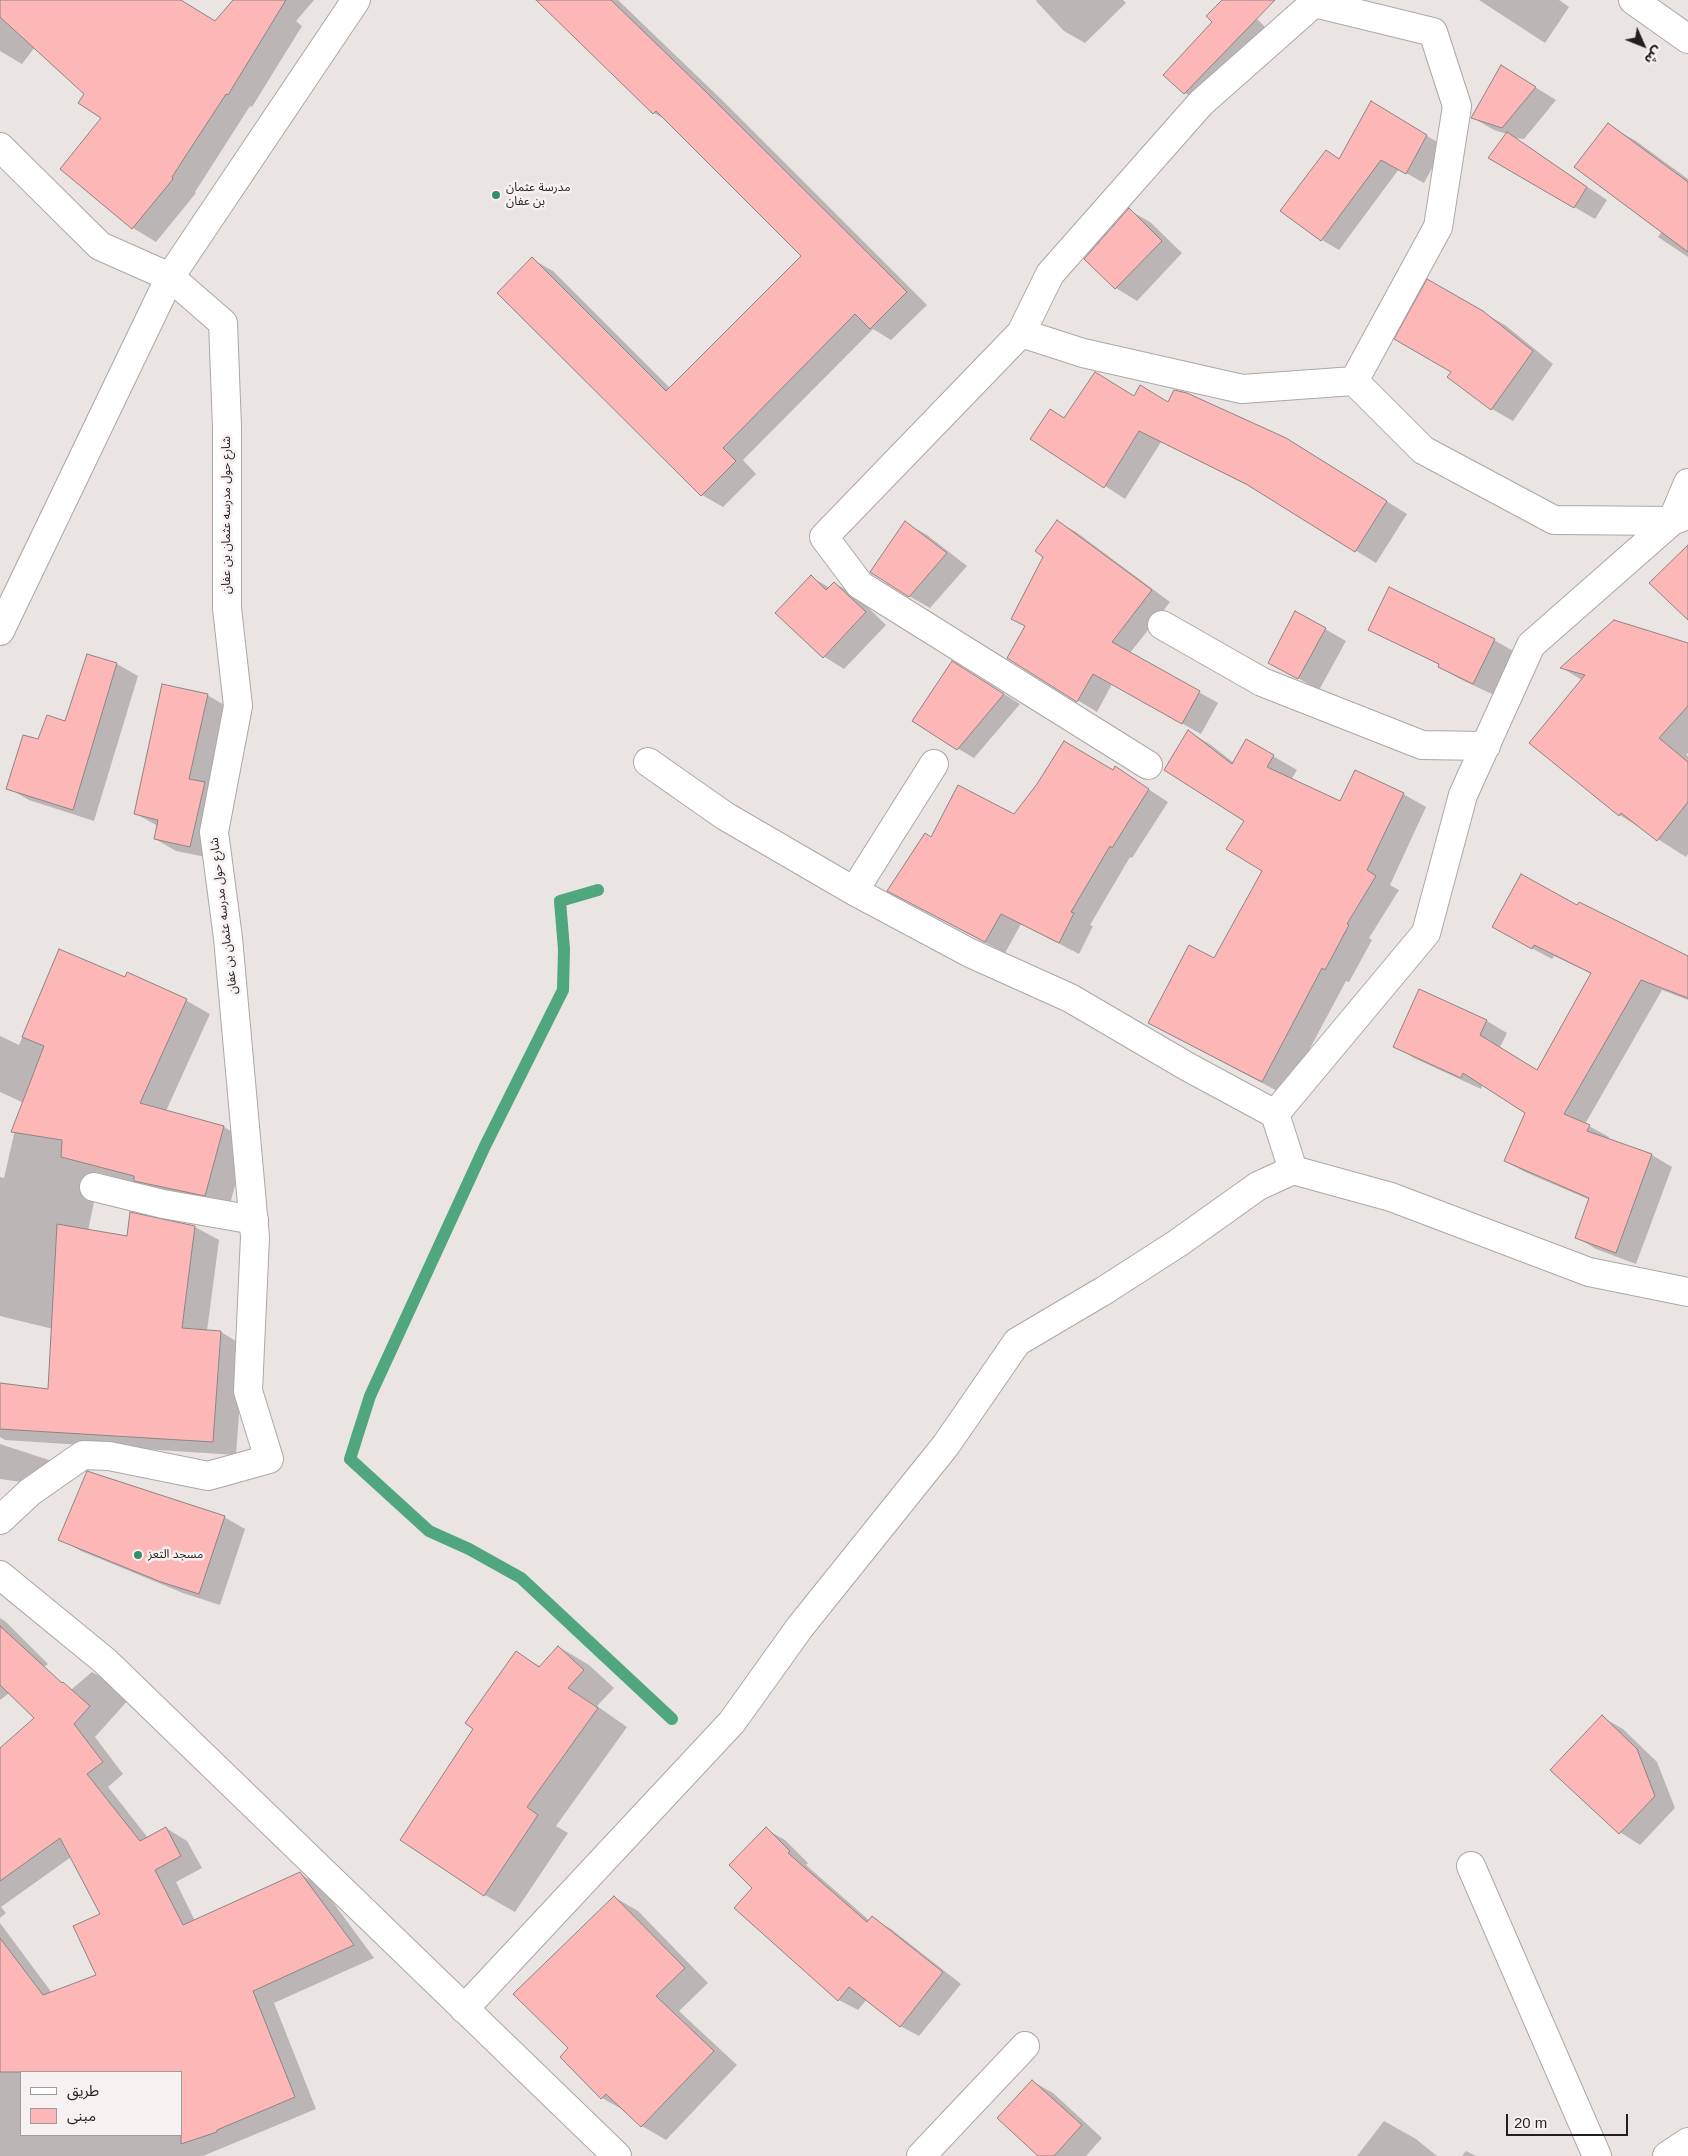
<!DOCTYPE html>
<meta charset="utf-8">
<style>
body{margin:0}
#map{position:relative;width:1688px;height:2156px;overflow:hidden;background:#eae4e3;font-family:Helvetica,"Noto Sans Arabic",sans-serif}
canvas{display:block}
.legend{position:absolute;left:20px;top:2071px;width:162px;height:65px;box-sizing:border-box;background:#f8f1f1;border:1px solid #a29d9d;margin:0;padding:6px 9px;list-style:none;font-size:15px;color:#211f1f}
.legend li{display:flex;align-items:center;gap:10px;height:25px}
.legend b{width:25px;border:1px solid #a29d9d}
.north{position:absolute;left:1618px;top:20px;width:50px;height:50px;-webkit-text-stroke:4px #f8f1f1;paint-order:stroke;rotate:134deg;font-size:14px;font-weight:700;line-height:20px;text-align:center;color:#211f1f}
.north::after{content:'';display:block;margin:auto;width:18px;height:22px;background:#211f1f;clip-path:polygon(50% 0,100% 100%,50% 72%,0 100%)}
.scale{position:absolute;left:1506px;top:2114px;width:122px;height:22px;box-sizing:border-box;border:2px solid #211f1f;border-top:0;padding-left:6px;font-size:15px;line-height:18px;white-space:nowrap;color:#211f1f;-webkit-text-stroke:4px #f8f1f1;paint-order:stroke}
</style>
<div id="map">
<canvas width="1688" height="2156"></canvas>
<ul class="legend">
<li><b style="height:6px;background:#fff"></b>طريق</li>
<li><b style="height:14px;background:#fdb7b6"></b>مبنى</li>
</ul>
<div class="north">ش</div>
<div class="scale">20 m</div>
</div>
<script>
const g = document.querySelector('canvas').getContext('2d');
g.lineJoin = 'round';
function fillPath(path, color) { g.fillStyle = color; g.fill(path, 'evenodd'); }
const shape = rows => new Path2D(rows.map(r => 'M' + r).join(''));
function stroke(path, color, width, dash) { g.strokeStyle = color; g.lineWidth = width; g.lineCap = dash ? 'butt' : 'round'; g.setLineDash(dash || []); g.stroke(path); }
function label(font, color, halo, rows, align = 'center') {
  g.font = font + ' Helvetica,"Noto Sans Arabic",sans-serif'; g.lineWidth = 5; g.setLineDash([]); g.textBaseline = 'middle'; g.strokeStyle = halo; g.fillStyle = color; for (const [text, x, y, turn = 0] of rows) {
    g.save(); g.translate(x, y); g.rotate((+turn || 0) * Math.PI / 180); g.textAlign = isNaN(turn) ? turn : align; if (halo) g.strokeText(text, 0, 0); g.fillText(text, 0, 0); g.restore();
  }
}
fillPath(shape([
 [0,0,180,0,216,22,235,0,314,0,296,21,302,26,252,107,250,106,195,192,196,193,156,242,133,228,103,118,85,94,35,47,22,64,0,51],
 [563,0,618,0,723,101,927,305,891,340,873,329,743,460,756,474,723,507,702,495,532,259,553,271,670,388,803,256,668,121,654,113,551,13],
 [1037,0,1123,0,1126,3,1085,43,1064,31,1036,1],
 [1479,0,1559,0,1569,7,1545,43],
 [1252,14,1273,35,1205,105,1185,93],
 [1522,79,1556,100,1524,139,1515,138,1607,200,1595,219,1490,158,1507,134,1494,130,1473,118],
 [1371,103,1444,146,1424,183,1399,169,1339,250,1322,240,1282,211,1327,151,1340,159],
 [1608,125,1636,141,1688,179,1688,257,1658,237,1662,231],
 [1129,210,1150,222,1182,253,1137,301,1116,288,1086,259],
 [1428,281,1505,325,1553,364,1513,421,1492,409,1453,372],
 [1168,403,1307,451,1407,514,1376,563,1261,492,1161,442,1125,499,1032,438,1065,418],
 [1058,522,1076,532,1170,602,1130,653,1218,703,1201,734,1112,684,1097,712,1009,658,1026,626,1045,557],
 [906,523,927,535,967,566,930,608,909,596],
 [811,577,830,588,834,583,855,595,886,625,844,669,823,656],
 [1325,629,1346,641,1319,690,1269,662],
 [1370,629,1494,640,1515,652,1494,695,1460,679,1439,667,1440,665],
 [1688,645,1688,753,1686,755,1688,756,1688,854,1686,857,1620,815,1582,680,1562,668],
 [88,655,117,664,138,676,94,821,29,800,8,788,39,741,66,723],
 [969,672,1020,704,974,758,957,748],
 [207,695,228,707,211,858,176,851,155,839,158,826,136,814],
 [1188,731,1211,745,1234,763,1247,741,1297,770,1291,780,1341,803,1403,794,1426,807,1390,885,1399,890,1369,938,1372,940,1349,982,1346,981,1285,1095,1173,1036,1263,871,1246,820],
 [1116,768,1168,802,1132,858,1130,857,1090,925,1093,926,1079,954,1021,924,1005,953,908,902,931,837,1015,816,1113,772],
 [1578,907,1688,957,1688,1000,1662,990,1585,1124,1609,1137,1608,1140,1652,1155,1672,1167,1636,1264,1596,1249,1576,1237,1590,1200,1525,1172,1505,1161,1527,1113,1483,1084,1481,1089,1414,1058,1395,1046,1420,991,1487,1021,1507,1033,1500,1047,1538,1071,1592,974,1554,956,1552,959,1513,938],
 [59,951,125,978,128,974,187,1001,210,1014,166,1111,224,1127,247,1141,229,1208,100,1173,88,1231,128,1238,131,1213,195,1227,219,1240,207,1331,221,1332,244,1346,236,1455,5,1440,0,1437,0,1384,49,1390,53,1329,0,1316,0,1177,4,1178,18,1117,24,1103,0,1092,0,1036,19,1045],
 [0,1444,49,1460,69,1472,50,1486,0,1479],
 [224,1517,245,1529,220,1605,183,1593,81,1551,60,1539],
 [0,1618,6,1622,48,1664,0,1700],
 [559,1647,589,1665,614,1688,597,1706,627,1727,556,1826,568,1833,515,1912,485,1895,402,1840,475,1729,517,1653,541,1667],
 [92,1672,113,1684,129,1699,95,1737,123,1774,108,1787,148,1838,166,1828,187,1841,202,1868,176,1882,195,1921,300,1874,321,1886,374,1958,274,2003,316,2109,203,2156,0,2156,0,1923,52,1993,97,1976,102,1914,71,1857,1,1907,6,1913,0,1918,0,1750],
 [21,2072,181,2072,181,2135,21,2135],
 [1602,1717,1623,1729,1657,1762,1675,1808,1640,1845,1620,1832],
 [766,1829,785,1840,808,1863,806,1865,870,1921,872,1918,891,1929,961,1984,919,2036,900,2026,867,1999,858,2010,839,2000,754,1888],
 [614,1897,638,1911,708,1983,679,2011,737,2065,666,2140,642,2126,627,2112,602,2098,561,2057,570,2048],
 [1032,2081,1053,2093,1102,2138,1086,2156,1040,2156],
 [1384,2121,1416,2139,1437,2156,1357,2156],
 [1466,2151,1476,2156,1462,2156]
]), '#0003');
stroke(shape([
 [598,890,560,901,564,949,563,990,485,1146,370,1396,350,1459,429,1531,469,1549,521,1578,672,1719]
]), '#4fa67f', 12);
const building = shape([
 [0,0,181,0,215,21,233,0,286,0,228,95,226,94,172,177,173,179,132,229,60,169,101,118,78,103,84,94,0,17,0,0],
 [536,0,611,0,702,88,907,292,870,329,855,314,723,448,736,461,701,496,497,293,532,257,666,391,801,256,656,111,653,114,536,0],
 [1222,0,1275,0,1184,94,1163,75,1212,22,1206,16,1222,0],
 [1501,65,1536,87,1502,128,1471,118,1501,65],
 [1371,101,1427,135,1406,174,1381,160,1321,241,1280,211,1326,150,1339,159,1371,101],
 [1608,123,1688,182,1688,252,1574,167,1608,123],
 [1507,132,1587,187,1574,208,1488,158,1507,132],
 [1129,208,1162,241,1115,289,1084,259,1129,208],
 [1427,279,1483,311,1533,351,1491,410,1447,377,1451,372,1394,339,1427,279],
 [1095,372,1134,396,1140,385,1168,402,1174,390,1187,393,1286,438,1387,501,1355,552,1246,484,1139,431,1104,488,1030,439,1050,409,1064,418,1095,372],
 [1057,520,1152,590,1112,642,1200,691,1182,724,1093,674,1077,702,1007,658,1025,626,1011,619,1043,557,1035,551,1057,520],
 [905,521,947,553,909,597,870,572,905,521],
 [1688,545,1688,620,1649,583,1688,545],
 [811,575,826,590,834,582,866,612,823,658,775,613,811,575],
 [1389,587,1495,639,1473,684,1438,667,1439,664,1368,630,1389,587],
 [1295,611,1326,628,1298,679,1268,663,1295,611],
 [1614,620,1688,643,1688,706,1659,738,1688,762,1688,802,1657,841,1621,813,1619,816,1529,743,1585,675,1560,668,1614,620],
 [87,654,117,663,73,810,6,789,23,735,38,739,47,715,65,721,87,654],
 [952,661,1004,694,957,750,912,721,952,661],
 [162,684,208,694,189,779,205,782,190,847,154,839,158,820,134,814,162,684],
 [1188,730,1232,764,1246,739,1274,755,1267,767,1340,801,1355,770,1404,793,1367,870,1376,876,1347,924,1349,925,1325,970,1322,968,1262,1082,1148,1023,1189,945,1214,958,1262,871,1226,849,1244,821,1164,770,1188,730],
 [1064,741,1113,770,1115,766,1149,789,1112,848,1110,846,1071,912,1074,913,1059,943,1001,914,985,942,887,891,925,833,931,837,958,785,1014,814,1037,784,1064,741],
 [1521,874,1577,905,1579,902,1688,956,1688,998,1641,980,1564,1114,1590,1125,1587,1131,1652,1154,1616,1253,1575,1238,1589,1198,1504,1161,1525,1113,1463,1073,1461,1078,1393,1047,1419,989,1487,1020,1480,1035,1537,1070,1591,973,1534,945,1532,949,1492,927,1521,874],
 [59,949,125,977,127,972,187,999,140,1103,224,1126,205,1196,134,1181,134,1176,61,1157,62,1140,11,1132,44,1046,22,1037,59,949],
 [130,1212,195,1226,182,1328,221,1331,213,1442,0,1429,0,1383,48,1389,57,1224,127,1236,130,1212],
 [87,1471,225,1516,199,1594,161,1582,58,1540,87,1471],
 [0,1626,62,1683,63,1682,90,1706,74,1724,103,1762,87,1774,140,1841,166,1827,181,1856,155,1870,183,1925,300,1872,354,1945,253,1991,295,2097,217,2130,217,2132,181,2144,181,2072,0,2072,0,1938,43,1995,96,1975,73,1926,100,1914,60,1838,0,1881,0,1748,34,1718,0,1685,0,1626],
 [558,1646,584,1670,568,1688,598,1708,527,1807,538,1815,484,1896,400,1840,473,1729,465,1723,516,1651,539,1667,558,1646],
 [1602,1715,1637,1749,1655,1796,1619,1834,1550,1770,1602,1715],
 [766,1827,790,1851,788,1853,867,1922,872,1916,943,1972,900,2027,849,1987,838,2001,734,1908,752,1888,729,1865,766,1827],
 [614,1896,685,1968,656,1996,714,2051,641,2127,606,2094,601,2099,560,2057,568,2048,513,1994,614,1896],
 [1032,2080,1082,2125,1054,2156,1038,2156,997,2118,1032,2080]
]);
fillPath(building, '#fdb7b6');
stroke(building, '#8c8585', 1);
const street = shape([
 [1633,0,1688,39],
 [0,147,100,246,170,277,223,323,227,427,227,608,238,706,214,832,228,938,255,1237,248,1391,269,1459,208,1476,109,1456,83,1455,30,1492,0,1520],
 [1021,333,1050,274,1201,103,1314,3,1433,32,1457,106,1438,227,1354,381],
 [1162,625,1262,682,1422,745,1486,746],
 [0,631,170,277,356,0],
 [648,762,725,816,854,891,970,953,1070,998,1188,1067,1275,1114,1293,1170],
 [1148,765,860,585,824,537,1021,333,1083,353,1242,389,1354,381,1423,450,1554,520,1672,521,1688,483],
 [854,891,934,764],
 [1275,1114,1426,933,1463,795,1531,645,1672,521,1680,518],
 [94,1187,163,1204,254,1220],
 [0,1575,105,1661,617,2156],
 [1471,1866,1597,2156],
 [464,2009,732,1722,800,1627,946,1445,1017,1342,1105,1290,1178,1243,1258,1186,1293,1170,1391,1197,1589,1272,1688,1292],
 [921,2156,1025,2046]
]);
const secondary = shape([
 [1667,2156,1688,2142]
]);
stroke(street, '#ada7a7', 30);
stroke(secondary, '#ada7a7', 30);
stroke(street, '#fff', 28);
stroke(secondary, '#fff', 28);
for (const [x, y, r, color] of [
 [496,195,5,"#32916a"],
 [138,1555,5,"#32916a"]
]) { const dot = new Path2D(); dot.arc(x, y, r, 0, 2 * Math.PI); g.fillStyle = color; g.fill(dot); stroke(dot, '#f8f1f1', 2); }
label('12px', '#211f1f', '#f8f1f1', [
 ["مدرسة عثمان",506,188],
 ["بن عفان",506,202],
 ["مسجد التعز",148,1555]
], 'left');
label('12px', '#211f1f', '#f8f1f1', [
 ["شارع حول مدرسه عثمان بن عفان",227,515,-90],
 ["شارع حول مدرسه عثمان بن عفان",224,916,-97]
]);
</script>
